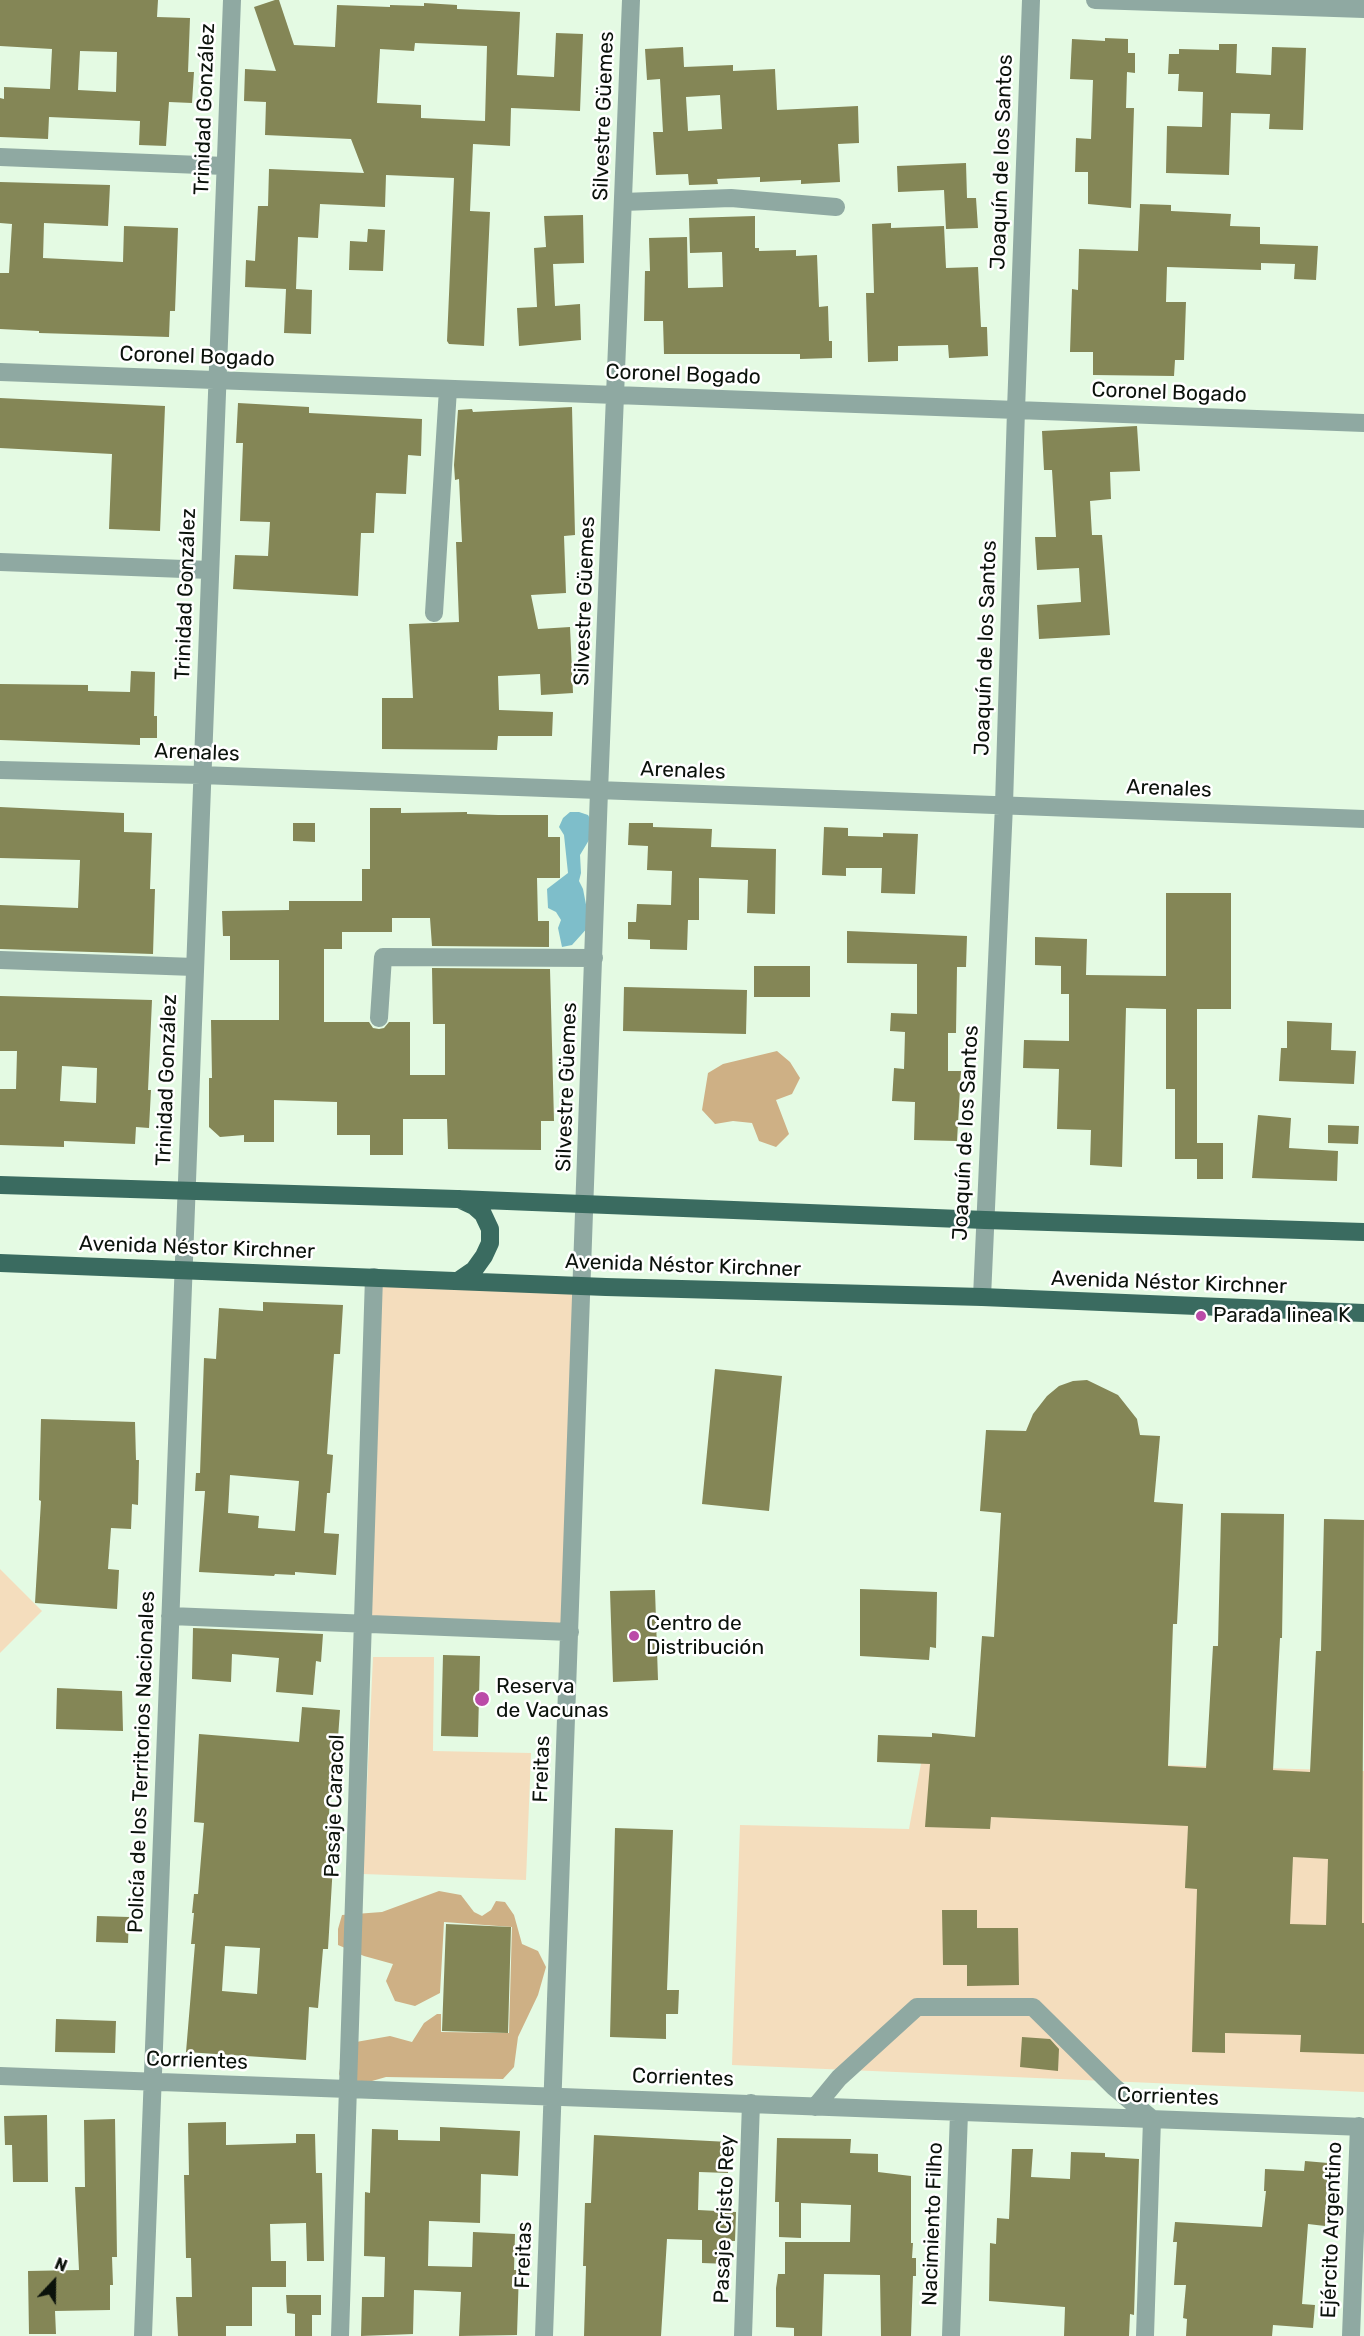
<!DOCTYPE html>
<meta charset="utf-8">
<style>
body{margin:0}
#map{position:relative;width:1364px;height:2336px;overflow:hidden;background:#e4fae3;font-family:Rubik,sans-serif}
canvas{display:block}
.north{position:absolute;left:24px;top:2252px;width:60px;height:60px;-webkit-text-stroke:4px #fff;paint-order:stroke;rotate:22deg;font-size:16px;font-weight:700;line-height:24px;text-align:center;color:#0b120b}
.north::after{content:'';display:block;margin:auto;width:21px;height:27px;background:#0b120b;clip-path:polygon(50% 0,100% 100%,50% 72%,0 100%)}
</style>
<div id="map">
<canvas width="1364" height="2336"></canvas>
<div class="north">N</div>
</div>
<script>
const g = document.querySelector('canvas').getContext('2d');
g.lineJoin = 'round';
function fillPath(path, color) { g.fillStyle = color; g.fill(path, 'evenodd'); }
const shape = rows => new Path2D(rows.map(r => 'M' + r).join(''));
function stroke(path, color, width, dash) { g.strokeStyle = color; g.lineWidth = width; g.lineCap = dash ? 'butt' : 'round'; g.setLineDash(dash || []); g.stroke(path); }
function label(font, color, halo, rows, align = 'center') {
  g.font = font + ' Rubik,sans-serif'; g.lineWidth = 5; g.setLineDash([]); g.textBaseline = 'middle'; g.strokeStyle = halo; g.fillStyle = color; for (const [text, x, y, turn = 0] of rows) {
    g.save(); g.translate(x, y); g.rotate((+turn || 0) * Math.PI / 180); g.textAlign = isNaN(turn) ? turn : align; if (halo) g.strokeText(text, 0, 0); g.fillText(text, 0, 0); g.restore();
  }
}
fillPath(shape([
 [380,1283,576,1291,562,1624,368,1616],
 [0,1569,42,1611,0,1653],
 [373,1657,434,1657,433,1751,531,1753,526,1880,363,1874],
 [922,1758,1364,1771,1364,2092,732,2065,740,1825,909,1829]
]), '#f4ddbd');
fillPath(shape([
 [777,1051,790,1062,800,1078,792,1094,776,1100,789,1134,776,1147,759,1141,752,1123,733,1121,715,1124,702,1110,708,1073,723,1064],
 [439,1891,461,1895,474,1912,482,1916,491,1910,496,1901,505,1902,514,1915,522,1944,538,1951,546,1967,538,1995,518,2037,514,2067,503,2079,386,2077,358,2085,344,2084,339,2074,343,2052,356,2042,390,2036,412,2042,424,2023,437,2014,441,2014,441,2032,509,2033,512,1927,444,1922,440,1993,415,2006,395,2001,386,1981,393,1964,364,1956,338,1945,338,1929,342,1915,382,1912]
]), '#ceb085');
fillPath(shape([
 [570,812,579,812,588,815,592,822,589,840,580,855,581,873,579,881,583,889,590,925,572,945,562,947,558,928,561,920,556,912,548,908,547,889,568,873,564,835,559,827,563,818]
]), '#7ebeca');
fillPath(shape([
 [0,0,158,0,157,17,190,18,188,72,194,72,192,103,169,102,166,146,139,145,140,121,49,117,48,139,0,137,0,98,4,99,4,87,50,89,52,49,0,46],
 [80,51,117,52,116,92,78,90],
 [275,0,279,0,294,45,335,47,337,5,390,7,390,5,424,6,424,3,457,5,457,9,520,12,517,75,554,77,556,33,583,34,580,111,511,108,510,146,473,144,470,211,490,212,484,346,449,344,447,341,454,178,386,175,385,207,320,204,318,238,298,237,296,289,312,290,311,334,284,333,286,289,245,287,246,260,255,261,258,206,268,206,269,169,364,173,351,139,265,135,266,102,244,101,245,69,276,71,254,7],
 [415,43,487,46,485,121,421,118,421,105,377,103,380,49,414,51],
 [1105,38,1128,39,1128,53,1135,53,1135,73,1127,72,1126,108,1134,108,1131,208,1088,204,1088,172,1075,172,1076,138,1091,139,1093,80,1070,79,1072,39,1105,41],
 [1219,44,1237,44,1236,73,1271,75,1272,47,1306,48,1303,130,1269,129,1270,114,1231,113,1229,175,1166,173,1167,126,1202,127,1203,92,1178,91,1179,74,1168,74,1169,54,1179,54,1179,49,1219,50],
 [683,47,684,67,733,65,733,71,775,69,777,110,858,106,859,143,838,144,840,182,801,184,801,180,760,182,760,177,717,179,718,184,689,185,688,174,656,175,653,132,663,132,660,79,647,80,645,49],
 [720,95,722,129,688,131,686,97],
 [966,163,967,198,976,198,978,228,946,229,944,190,898,192,897,166],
 [0,182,110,185,108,226,44,223,43,258,123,262,124,226,178,228,175,311,170,311,169,337,39,333,39,331,0,329,0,273,9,273,12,224,0,223],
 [1140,204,1171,205,1171,211,1231,214,1230,226,1260,227,1260,244,1318,246,1316,280,1294,279,1295,264,1261,263,1261,270,1167,267,1166,302,1186,302,1184,360,1175,360,1174,376,1093,375,1093,352,1070,352,1072,289,1078,290,1079,249,1138,251],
 [583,215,584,263,553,264,555,306,580,304,581,340,519,346,517,308,537,307,534,248,546,247,544,216],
 [755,216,755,248,759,248,759,251,796,250,796,256,817,255,819,307,828,306,829,341,832,341,832,358,800,359,800,354,664,354,663,321,644,321,645,271,650,271,649,238,687,237,688,288,723,287,722,252,690,253,689,218],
 [891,223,891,228,944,226,946,268,978,267,981,327,987,327,988,356,949,358,948,345,898,346,898,361,868,362,866,293,874,293,872,224],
 [368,229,385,230,383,271,349,270,350,241,367,242],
 [0,398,165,406,160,531,109,529,112,454,0,448],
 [238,403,309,407,309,413,422,419,421,456,408,455,406,494,376,493,374,533,361,533,358,596,233,589,235,555,268,556,270,522,240,521,243,443,236,443],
 [572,407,575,535,564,536,566,593,531,595,538,629,570,627,573,693,541,695,540,674,498,676,499,710,553,712,552,736,498,736,497,750,382,749,382,698,413,698,409,624,459,622,456,542,462,542,459,479,455,480,454,465,458,410,472,409,473,412],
 [1137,426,1140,471,1110,472,1111,499,1090,501,1092,535,1102,535,1110,635,1039,639,1037,605,1081,602,1079,568,1037,570,1035,537,1056,537,1052,470,1044,470,1042,431],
 [131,671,155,672,154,716,157,716,157,738,140,738,140,745,0,740,0,684,88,685,88,691,130,692],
 [0,807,124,813,124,832,152,833,150,889,155,889,153,954,0,949,0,905,78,908,80,860,0,858],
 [370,808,401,808,401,813,467,812,467,814,498,815,548,815,548,837,560,837,560,878,537,878,538,921,549,921,549,947,432,946,430,918,392,918,392,932,342,932,342,949,324,949,324,1022,369,1022,373,1028,379,1029,384,1028,389,1022,410,1022,410,1075,445,1075,445,1024,433,1024,432,968,550,969,554,1121,541,1121,541,1150,448,1149,447,1119,403,1119,403,1155,370,1155,370,1135,337,1135,337,1102,274,1100,274,1142,244,1142,244,1135,220,1137,209,1127,209,1078,212,1078,211,1020,279,1020,279,960,230,960,230,936,223,936,222,911,289,910,289,901,362,901,362,869,370,869],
 [293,823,315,823,315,842,293,841],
 [629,823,653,823,653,827,712,829,711,847,776,849,775,914,747,913,748,880,699,878,699,920,688,920,687,950,650,949,650,940,628,939,628,922,636,922,637,904,671,905,672,871,647,870,648,846,628,845],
 [824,827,848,828,848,836,883,837,883,833,918,834,915,894,881,893,882,868,846,868,846,876,822,875],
 [1166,893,1231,893,1231,1009,1197,1009,1197,1159,1175,1159,1175,1089,1166,1089,1166,1009,1126,1008,1122,1167,1090,1165,1091,1130,1057,1129,1059,1069,1023,1068,1024,1040,1069,1041,1069,994,1061,994,1061,966,1035,965,1035,937,1087,939,1086,975,1166,976],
 [847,931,967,936,966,967,957,967,956,1033,948,1033,948,1071,961,1071,957,1141,914,1140,915,1102,892,1101,894,1068,904,1069,905,1032,890,1031,891,1013,917,1014,917,964,847,963],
 [754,966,810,966,810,997,754,997],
 [624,987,747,990,746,1034,623,1031],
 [0,996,152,1000,148,1090,151,1090,149,1128,136,1127,135,1144,64,1141,64,1147,0,1145,0,1089,16,1089,17,1051,0,1051],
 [62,1066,97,1068,96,1103,60,1101],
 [1287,1021,1332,1023,1331,1050,1356,1051,1354,1084,1279,1081,1281,1048,1287,1048],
 [1258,1115,1291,1118,1289,1148,1338,1151,1337,1181,1252,1178],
 [1328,1125,1359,1126,1358,1144,1328,1143],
 [1197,1143,1223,1143,1223,1179,1197,1179],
 [263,1302,343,1305,340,1354,334,1354,327,1454,333,1455,330,1493,327,1493,324,1533,339,1534,336,1575,295,1572,295,1575,275,1574,274,1576,199,1572,205,1491,195,1491,196,1473,200,1473,204,1358,216,1359,219,1308,263,1311],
 [230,1475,299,1481,295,1531,258,1528,259,1516,228,1513],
 [715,1369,782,1376,769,1511,702,1504],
 [1087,1380,1118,1395,1137,1419,1140,1435,1160,1436,1154,1502,1183,1504,1177,1624,1173,1624,1168,1766,1206,1768,1213,1646,1218,1646,1221,1513,1284,1514,1282,1638,1280,1638,1273,1770,1310,1772,1316,1651,1321,1651,1324,1519,1364,1520,1362,1923,1364,1923,1364,2054,1300,2052,1301,2035,1225,2033,1225,2053,1192,2052,1197,1889,1185,1888,1188,1826,991,1817,990,1829,925,1827,930,1764,877,1762,878,1735,932,1737,932,1733,975,1737,982,1636,994,1637,1001,1513,980,1511,986,1430,1026,1431,1033,1414,1047,1396,1059,1386,1073,1381],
 [1293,1857,1328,1859,1326,1925,1290,1924],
 [41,1419,135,1422,136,1460,139,1460,138,1505,132,1504,131,1529,111,1528,108,1569,119,1570,117,1609,35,1603,41,1501,39,1500],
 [860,1589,937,1592,936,1648,930,1647,929,1660,860,1656],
 [655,1590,658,1680,613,1682,610,1591],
 [193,1628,323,1634,321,1662,316,1661,313,1695,276,1692,279,1658,232,1654,231,1682,192,1679],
 [443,1655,480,1656,478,1737,441,1736],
 [57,1688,122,1691,123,1731,56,1729],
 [302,1707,340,1710,336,1766,332,1766,328,1830,335,1830,328,1949,323,1949,318,2008,309,2007,306,2060,186,2052,195,1944,191,1944,194,1913,192,1913,194,1894,198,1894,204,1823,194,1822,199,1734,299,1742],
 [225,1946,260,1948,257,1994,222,1991],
 [615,1828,673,1830,667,1990,679,1990,678,2014,666,2014,666,2039,610,2037],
 [942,1910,977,1910,977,1928,1018,1928,1019,1985,967,1986,967,1965,943,1965],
 [97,1916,129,1917,128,1943,96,1942],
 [446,1924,511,1927,508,2033,442,2031],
 [56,2019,116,2021,115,2053,55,2052],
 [1022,2037,1050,2039,1059,2049,1058,2071,1020,2067],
 [47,2115,48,2182,13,2182,12,2145,5,2145,4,2116],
 [115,2119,117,2257,112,2257,113,2285,110,2285,110,2310,55,2311,56,2334,29,2334,28,2271,79,2270,75,2187,85,2187,84,2120],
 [226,2122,226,2145,296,2143,296,2134,315,2134,316,2173,322,2173,324,2261,307,2261,306,2223,270,2224,271,2261,286,2261,286,2287,252,2287,252,2326,226,2326,226,2336,178,2336,176,2297,192,2297,191,2258,186,2258,184,2175,189,2175,188,2123],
 [440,2127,520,2131,518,2176,481,2174,480,2223,429,2221,428,2266,472,2267,473,2232,515,2234,514,2270,519,2270,517,2335,459,2336,461,2292,414,2290,413,2334,361,2336,362,2297,384,2297,385,2257,364,2256,365,2192,370,2193,372,2129,398,2130,398,2140,440,2141],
 [594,2135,729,2142,728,2173,699,2172,698,2210,736,2212,735,2241,729,2241,729,2264,702,2263,702,2240,667,2239,661,2336,584,2336,586,2266,583,2266,585,2203,591,2203],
 [777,2138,851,2139,850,2153,878,2154,878,2172,911,2176,911,2243,913,2243,912,2258,916,2258,916,2276,913,2276,911,2336,881,2336,880,2275,824,2274,822,2336,794,2336,794,2328,776,2327,776,2288,778,2274,785,2274,785,2242,850,2242,851,2205,801,2203,801,2238,779,2237,779,2202,775,2202],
 [1012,2149,1033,2149,1031,2177,1070,2179,1071,2152,1105,2153,1105,2157,1139,2159,1134,2315,1130,2314,1129,2336,1064,2336,1065,2307,989,2301,990,2243,996,2244,997,2218,1009,2219],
 [1305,2161,1328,2163,1325,2226,1308,2224,1302,2304,1315,2305,1313,2328,1273,2325,1272,2336,1186,2336,1187,2319,1183,2318,1186,2285,1174,2285,1177,2242,1173,2242,1175,2222,1262,2227,1266,2191,1264,2191,1265,2169,1304,2171],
 [286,2295,321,2295,321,2315,312,2315,312,2336,295,2336,295,2314,287,2313]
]), '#848656');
stroke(shape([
 [1095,0,1364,9],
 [0,157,225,166],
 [623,202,731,198,836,207],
 [0,372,1364,423],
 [0,562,210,570],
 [434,613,448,389],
 [0,770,201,775,1364,819],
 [0,960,194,967],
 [379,1018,383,957,594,958],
 [982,1297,1004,805,1016,410,1031,0],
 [170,1616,570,1632],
 [0,2076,1364,2127],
 [815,2107,839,2078,917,2007,1033,2007,1114,2087,1152,2119,1145,2336],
 [143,2336,232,0],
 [340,2336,374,1277],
 [544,2336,599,791,631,0],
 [743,2336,751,2103],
 [951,2336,959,2113],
 [1351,2336,1359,2126]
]), '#8fa9a2', 18);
stroke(shape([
 [0,1185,457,1199,985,1220,1364,1232],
 [0,1263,606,1287,982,1297,1364,1313],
 [458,1281,474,1270,484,1256,490,1243,490,1229,483,1214,474,1206,459,1199]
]), '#3a6b60', 18);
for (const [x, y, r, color] of [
 [1201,1316,6,"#bb4ba8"],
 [634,1636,6,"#bb4ba8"],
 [482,1699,8,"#bb4ba8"]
]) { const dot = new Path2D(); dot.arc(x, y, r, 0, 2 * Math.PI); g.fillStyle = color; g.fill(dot); stroke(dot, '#fff', 2); }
label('21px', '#0b120b', '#fff', [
 ["Trinidad González",205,109,-88],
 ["Silvestre Güemes",604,116,-88],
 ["Joaquín de los Santos",1002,162,-88],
 ["Coronel Bogado",197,357,2],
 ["Coronel Bogado",683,375,2],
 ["Coronel Bogado",1169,393,2],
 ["Trinidad González",186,594,-88],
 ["Silvestre Güemes",585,601,-88],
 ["Joaquín de los Santos",986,648,-88],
 ["Arenales",197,753,2],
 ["Arenales",683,771,2],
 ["Arenales",1169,789,2],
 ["Trinidad González",167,1080,-88],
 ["Silvestre Güemes",567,1087,-88],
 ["Joaquín de los Santos",966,1133,-87],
 ["Avenida Néstor Kirchner",197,1248,2],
 ["Avenida Néstor Kirchner",683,1266,2],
 ["Avenida Néstor Kirchner",1169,1283,2],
 ["Policía de los Territorios Nacionales",142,1762,-88],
 ["Freitas",542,1769,-88],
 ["Pasaje Caracol",335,1806,-88],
 ["Corrientes",197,2061,2],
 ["Corrientes",683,2078,2],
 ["Corrientes",1168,2097,2],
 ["Pasaje Cristo Rey",725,2219,-88],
 ["Nacimiento Filho",933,2224,-88],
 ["Ejército Argentino",1332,2230,-88],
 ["Freitas",524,2255,-88]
]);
label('21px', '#0b120b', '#fff', [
 ["Parada linea K",1213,1316],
 ["Centro de",646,1624],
 ["Distribución",646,1648],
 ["Reserva",496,1687],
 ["de Vacunas",496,1711]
], 'left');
</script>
